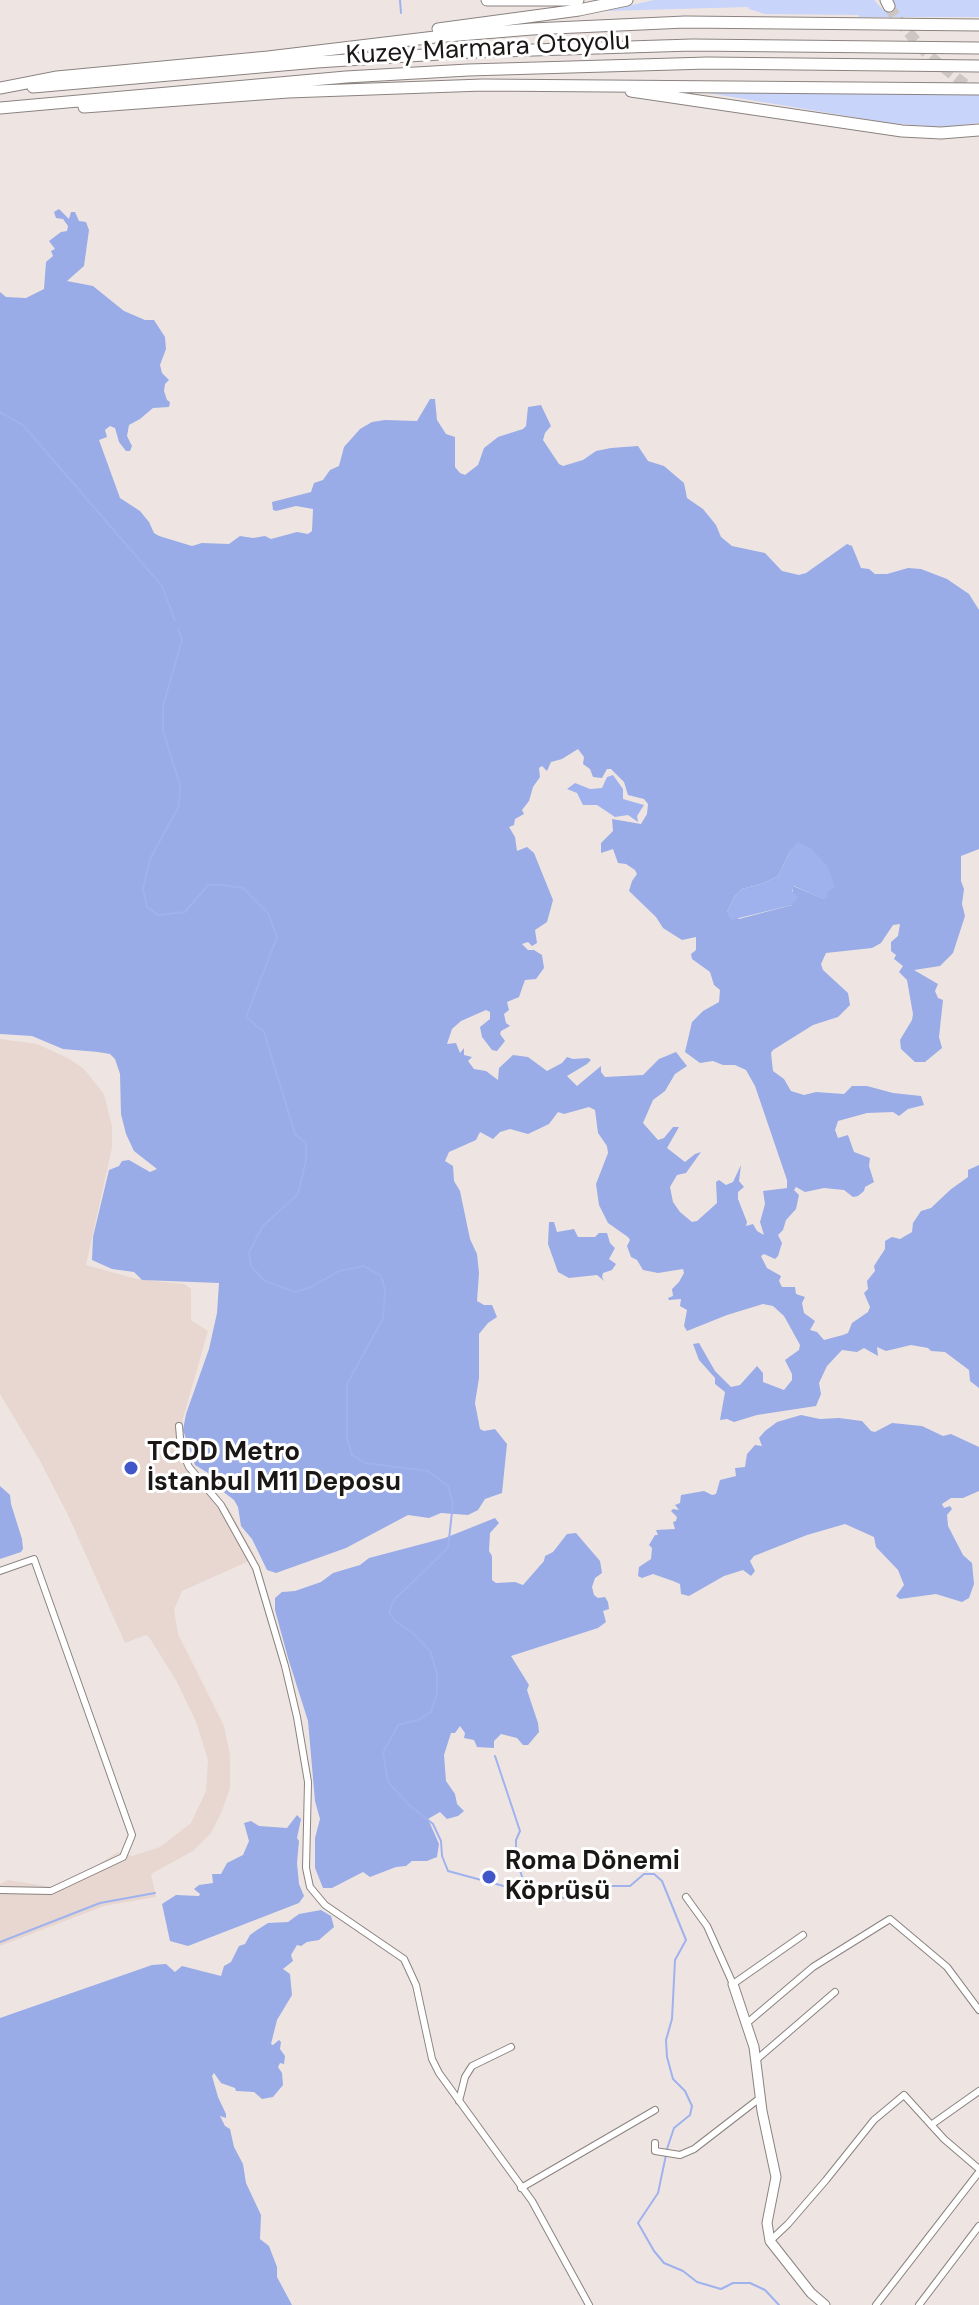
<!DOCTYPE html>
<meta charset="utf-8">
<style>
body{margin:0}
canvas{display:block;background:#eee5e2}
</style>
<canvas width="979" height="2305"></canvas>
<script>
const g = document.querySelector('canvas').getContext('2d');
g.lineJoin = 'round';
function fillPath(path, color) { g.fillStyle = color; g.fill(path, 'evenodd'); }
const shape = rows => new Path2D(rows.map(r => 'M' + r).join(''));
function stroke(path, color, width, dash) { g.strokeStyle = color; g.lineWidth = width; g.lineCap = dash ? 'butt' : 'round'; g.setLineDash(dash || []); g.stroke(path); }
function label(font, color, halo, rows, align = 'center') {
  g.font = font + ' "DM Sans",sans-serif'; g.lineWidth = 6; g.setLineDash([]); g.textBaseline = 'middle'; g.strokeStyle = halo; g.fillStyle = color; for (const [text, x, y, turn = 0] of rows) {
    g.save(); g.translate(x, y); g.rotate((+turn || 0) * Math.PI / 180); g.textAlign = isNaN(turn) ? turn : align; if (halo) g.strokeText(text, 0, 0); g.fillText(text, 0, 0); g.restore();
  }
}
fillPath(shape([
 [0,1039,37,1044,68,1058,84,1069,104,1094,112,1126,112,1148,86,1265,137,1279,184,1284,191,1289,191,1320,208,1331,182,1422,184,1446,193,1467,229,1509,256,1558,182,1591,174,1610,178,1634,224,1726,230,1755,230,1788,222,1811,211,1833,193,1851,151,1874,156,1897,104,1906,0,1946,0,1884,8,1880,53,1887,68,1883,118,1852,132,1856,160,1847,191,1823,206,1791,208,1760,196,1722,176,1680,149,1637,146,1635,125,1643,68,1515,40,1461,0,1394]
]), '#e7d7d0');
fillPath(shape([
 [654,0,874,0,883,10,894,3,893,0,979,0,979,17,859,17,859,15,765,14,749,9,748,7,606,11],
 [731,91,979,93,979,123,940,127,890,123,708,93]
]), '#c8d4f9');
fillPath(shape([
 [59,209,69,219,71,212,75,212,79,221,86,222,89,230,84,266,67,281,93,286,124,311,145,320,154,320,165,337,166,349,160,365,162,373,169,380,165,384,164,391,167,400,170,402,169,407,153,408,140,419,129,425,127,436,132,446,130,451,126,451,119,442,115,428,110,426,105,430,107,437,99,440,120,498,140,511,149,522,154,533,159,536,192,546,202,543,229,544,240,536,253,538,265,536,271,539,297,532,308,534,312,531,313,509,296,506,276,511,273,510,272,502,311,492,314,483,323,480,330,470,339,466,344,447,360,429,372,422,385,420,417,421,430,399,435,399,437,420,446,434,455,437,455,467,460,473,465,475,478,465,484,448,498,437,523,429,526,426,528,407,541,405,551,426,545,433,543,440,559,464,563,466,583,460,596,451,611,448,638,446,648,461,664,466,684,483,687,498,703,509,716,525,721,537,732,546,765,553,782,571,799,575,806,573,847,544,852,546,861,568,869,569,875,574,887,574,908,568,921,569,947,579,969,594,979,610,979,849,961,856,961,881,964,889,962,904,965,916,953,953,940,966,914,970,938,984,935,991,938,998,943,1000,939,1037,942,1048,925,1062,915,1062,901,1049,900,1040,912,1020,913,1014,907,980,899,972,903,966,894,959,896,955,891,951,891,942,898,936,900,924,893,925,881,943,872,948,826,953,821,964,823,970,848,993,850,1005,838,1017,813,1025,773,1050,771,1053,773,1071,784,1079,791,1091,804,1095,816,1092,844,1094,852,1086,867,1086,893,1093,921,1096,924,1105,908,1109,899,1116,893,1112,867,1113,838,1121,835,1130,838,1138,848,1135,854,1152,870,1158,869,1166,874,1182,865,1187,864,1191,858,1196,853,1197,844,1190,824,1188,805,1192,796,1187,794,1190,799,1195,796,1209,786,1220,783,1230,778,1235,782,1243,778,1256,775,1259,764,1254,761,1256,767,1268,781,1276,779,1281,782,1287,795,1287,796,1294,805,1297,802,1303,804,1313,815,1321,810,1330,817,1332,824,1340,843,1335,848,1333,852,1323,868,1312,870,1307,864,1293,868,1289,867,1281,875,1271,874,1266,885,1249,885,1241,892,1237,900,1239,912,1232,913,1223,921,1211,931,1208,950,1190,968,1177,968,1170,979,1165,979,1388,970,1381,969,1370,945,1352,931,1351,928,1348,911,1345,886,1351,877,1347,878,1356,864,1348,857,1352,842,1350,827,1366,819,1383,821,1394,816,1406,757,1415,734,1422,727,1419,720,1420,725,1392,715,1384,715,1378,699,1360,693,1344,699,1343,715,1371,731,1387,740,1385,757,1366,763,1373,763,1382,784,1390,792,1380,792,1374,785,1360,799,1350,800,1345,784,1316,773,1306,763,1304,727,1315,687,1331,684,1326,687,1310,680,1306,681,1299,669,1300,668,1298,673,1296,672,1289,679,1282,684,1273,683,1269,658,1273,643,1270,637,1260,631,1257,627,1246,630,1240,628,1237,608,1223,599,1205,596,1184,608,1153,607,1146,598,1133,595,1110,589,1107,564,1114,558,1112,549,1124,528,1134,510,1129,500,1132,493,1139,480,1132,476,1140,449,1152,445,1161,453,1166,454,1181,460,1191,470,1239,477,1254,479,1273,477,1301,484,1305,492,1305,497,1317,488,1323,479,1334,479,1378,475,1403,480,1429,484,1431,495,1429,507,1444,502,1493,485,1499,478,1510,468,1515,441,1513,429,1518,408,1515,346,1548,276,1573,267,1570,252,1539,241,1526,238,1507,234,1500,221,1490,208,1473,195,1465,183,1430,186,1414,209,1349,217,1313,219,1283,142,1280,134,1272,112,1269,92,1260,93,1237,109,1170,119,1166,122,1161,129,1160,150,1172,157,1169,134,1151,126,1134,121,1114,120,1074,115,1059,110,1054,98,1052,63,1049,32,1036,0,1034,0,292,6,297,26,298,44,289,46,262,53,256,51,251,55,249,49,241,61,232,67,231,68,226,63,219,56,218,54,212],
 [578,749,584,757,583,764,590,769,593,777,602,778,607,769,611,769,624,782,628,795,644,799,648,804,647,814,641,824,612,819,613,831,601,843,601,853,613,849,618,863,626,864,635,870,637,874,632,881,629,891,656,917,663,928,682,940,696,937,696,950,691,954,692,959,710,972,714,985,720,990,719,1002,703,1011,692,1022,685,1052,700,1063,713,1061,723,1065,735,1065,746,1070,755,1086,787,1180,787,1188,763,1191,765,1204,760,1222,764,1235,757,1231,753,1224,746,1226,747,1222,738,1199,738,1192,744,1187,739,1181,741,1165,733,1182,726,1185,719,1180,716,1182,717,1203,697,1221,692,1222,680,1212,673,1202,670,1187,677,1175,686,1173,701,1152,695,1154,685,1162,667,1148,679,1127,673,1127,664,1138,658,1140,643,1123,653,1100,665,1091,675,1074,687,1066,676,1052,659,1059,643,1075,605,1077,601,1072,601,1066,577,1086,567,1076,587,1064,591,1060,588,1058,573,1059,567,1057,562,1063,547,1071,528,1057,513,1055,499,1068,498,1080,486,1071,474,1069,468,1061,472,1057,464,1055,464,1048,460,1053,456,1043,447,1044,452,1029,461,1021,486,1010,490,1012,490,1019,480,1027,482,1037,492,1050,497,1051,505,1041,500,1034,501,1031,510,1026,506,1023,504,1014,509,1010,507,1002,519,997,525,980,536,979,544,968,542,955,534,950,528,950,522,944,528,942,532,946,537,943,535,930,547,922,553,900,534,853,527,847,517,851,515,837,509,827,514,825,515,819,524,814,522,810,529,801,533,787,540,777,539,768,542,766,547,771,551,762,562,759],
 [791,849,824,899,793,886,792,905,739,919,727,912,734,897,742,889,764,883,778,876],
 [549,1222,554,1222,557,1232,574,1229,578,1237,595,1237,599,1233,607,1233,610,1243,615,1248,609,1259,616,1264,612,1270,603,1273,602,1277,604,1281,597,1275,569,1278,558,1272,548,1244],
 [801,1415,820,1419,839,1418,862,1421,871,1431,875,1432,892,1423,922,1426,943,1436,951,1434,979,1447,979,1491,963,1498,951,1498,942,1504,944,1508,950,1506,952,1509,947,1515,948,1526,963,1555,972,1563,974,1584,969,1598,962,1602,936,1594,900,1599,896,1596,904,1585,898,1570,876,1547,874,1537,845,1524,807,1535,754,1556,750,1561,755,1571,751,1576,743,1570,724,1576,689,1596,681,1594,680,1584,673,1581,653,1574,642,1578,638,1576,639,1567,651,1559,652,1548,649,1545,655,1535,658,1535,656,1530,675,1529,673,1522,676,1521,677,1517,671,1511,673,1509,679,1510,675,1505,680,1503,681,1495,704,1491,712,1495,716,1494,720,1480,736,1476,735,1468,745,1467,747,1454,755,1445,762,1446,759,1438,765,1431,777,1422],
 [0,1486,10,1495,11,1504,22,1539,23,1549,21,1552,0,1559],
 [495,1518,499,1523,490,1533,489,1551,492,1556,492,1580,496,1583,515,1582,523,1585,544,1561,545,1556,553,1552,567,1534,576,1533,600,1561,602,1573,595,1578,592,1587,594,1595,598,1598,605,1597,608,1602,609,1609,603,1611,606,1622,598,1628,511,1656,529,1685,527,1690,538,1723,539,1732,528,1745,523,1745,517,1738,501,1734,494,1741,494,1748,477,1747,474,1740,464,1738,465,1733,460,1726,455,1733,451,1733,444,1755,446,1781,455,1794,457,1804,464,1811,458,1816,447,1819,440,1812,428,1819,439,1844,437,1857,427,1861,412,1861,406,1866,396,1867,370,1877,363,1872,332,1888,323,1888,315,1868,315,1838,320,1819,315,1801,308,1721,288,1658,275,1610,275,1598,282,1592,295,1591,321,1582,333,1573,360,1565,369,1558,445,1538],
 [297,1815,301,1819,297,1838,299,1841,297,1863,299,1884,304,1896,299,1903,188,1946,170,1941,162,1904,176,1895,199,1896,200,1894,194,1889,199,1885,213,1883,212,1874,221,1874,227,1863,243,1855,249,1841,244,1823,251,1821,259,1826,287,1828],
 [321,1910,331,1916,334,1927,319,1940,307,1942,301,1946,297,1945,291,1955,293,1961,283,1969,290,1974,292,1995,277,2020,271,2044,273,2045,279,2040,281,2042,280,2049,285,2056,284,2064,280,2063,278,2067,282,2073,283,2085,273,2097,262,2099,254,2092,236,2091,235,2088,221,2083,214,2073,212,2076,218,2097,226,2114,226,2118,220,2116,225,2126,230,2129,234,2147,243,2164,246,2183,261,2215,260,2239,269,2246,277,2267,277,2277,292,2305,0,2305,0,2018,152,1965,166,1964,175,1972,182,1966,221,1976,224,1966,231,1962,239,1946,245,1944,250,1935,257,1930,268,1923,288,1922,299,1914]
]), '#99ace7');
fillPath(shape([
 [613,775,623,789,623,799,644,805,637,816,638,822,628,815,615,817,597,805,583,805,577,793,567,789,575,783,590,789,602,788,607,777],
 [798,842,811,848,828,867,835,887,828,892,827,898,823,899,794,886,792,891,798,897,792,905,731,920,727,912,734,897,742,889,764,883,778,876,791,849]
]), '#9fb2ee');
stroke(shape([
 [400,0,401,13],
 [0,412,23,425,162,586,175,621],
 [178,629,182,640,163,706,163,731,180,785,179,806,150,859,143,889,147,907,158,915,185,912,208,885,222,885,243,888,268,913,277,937,246,1017,264,1032,295,1134,306,1143,306,1160,298,1194,263,1226,249,1252,251,1266,265,1281,295,1292,311,1287,339,1271,364,1266,381,1276,385,1290,383,1318,347,1384,347,1439,352,1455,365,1463,428,1471,448,1486,453,1503,448,1548,394,1600,389,1612,395,1621,413,1633,430,1651,437,1673,437,1694,431,1712,418,1720,398,1725,383,1753,388,1782,409,1805,433,1824,441,1841,442,1856,448,1871,522,1891,564,1898,589,1886,630,1886,644,1874,654,1874,662,1881,686,1940,675,1960,672,2019,666,2040,667,2057,673,2079,685,2091,692,2106,690,2115,674,2128,667,2149],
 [495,1756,520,1831,516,1840,516,1858,527,1892],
 [0,1942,100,1903,155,1893],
 [666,2155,658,2193,638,2223,654,2251,664,2263,683,2271,697,2282,721,2289,733,2283,750,2283,765,2290,779,2305]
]), '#9fb2ee', 2);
stroke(shape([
 [889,6,897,19,928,55,972,90]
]), '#cec6c3', 11, [11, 5.5]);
const street = shape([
 [179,1426,181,1449,189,1467,221,1505,256,1568,285,1666,297,1717,308,1782,306,1868,310,1887,325,1905,404,1959,416,1985,432,2059,439,2073,532,2201,589,2305],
 [0,1571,34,1559,132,1835,123,1857,51,1891,0,1890],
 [686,1897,707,1926,733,1984,803,1935],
 [747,2023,813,1967,890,1919,947,1967,979,2010],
 [756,2060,835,1992],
 [459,2101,465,2077,472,2066,511,2047],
 [931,2125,979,2091],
 [655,2143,655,2151,680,2155,694,2149,760,2098],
 [521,2188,655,2110],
 [770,2241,788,2224,826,2180,874,2120,904,2095,944,2139,979,2169],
 [876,2305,979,2172],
 [919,2305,979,2226]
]);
const secondary = shape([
 [733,1984,754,2047,762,2111,776,2177,767,2223,770,2241,811,2293,825,2305]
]);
const highway = shape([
 [487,0,578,0],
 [886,0,889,6],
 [438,29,579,10,627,0],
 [33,87,317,62,470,52,692,45,979,48],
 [0,88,57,77,268,57,435,37,532,29,685,22,979,25],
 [631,91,902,131,941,133,979,130],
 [84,107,288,92,483,85,979,89],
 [0,108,346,77,468,70,708,63,979,66]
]);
stroke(street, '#8a8380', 8);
stroke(secondary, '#8a8380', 11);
stroke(highway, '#8a8380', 13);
stroke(street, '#fff', 6);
stroke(secondary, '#fff', 9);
stroke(highway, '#fff', 11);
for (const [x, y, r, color] of [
 [131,1468,8,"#4056c9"],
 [489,1877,8,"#4056c9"]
]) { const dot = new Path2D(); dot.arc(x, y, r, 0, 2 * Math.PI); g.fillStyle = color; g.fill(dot); stroke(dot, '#fff', 3); }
label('26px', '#1a1716', '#fff', [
 ["Kuzey Marmara Otoyolu",488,49,-3]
]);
label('bold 26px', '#1a1716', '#fff', [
 ["TCDD Metro",147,1453],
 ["İstanbul M11 Deposu",147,1483],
 ["Roma Dönemi",505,1862],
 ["Köprüsü",505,1892]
], 'left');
</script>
